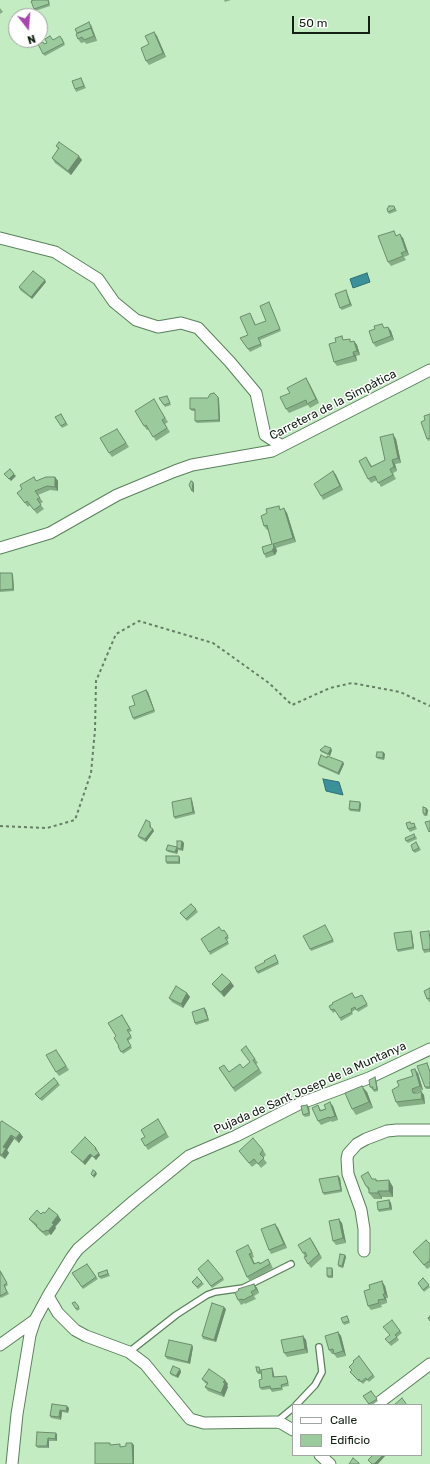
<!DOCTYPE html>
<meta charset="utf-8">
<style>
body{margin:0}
#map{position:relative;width:430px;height:1464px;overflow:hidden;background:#c3ecc3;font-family:Rubik,sans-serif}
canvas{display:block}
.legend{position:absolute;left:292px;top:1404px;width:130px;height:52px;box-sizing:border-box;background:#fff;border:1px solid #a0a6a1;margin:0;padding:5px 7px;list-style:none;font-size:12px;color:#122113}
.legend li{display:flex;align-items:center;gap:8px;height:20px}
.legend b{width:20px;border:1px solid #a0a6a1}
.north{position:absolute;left:8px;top:8px;width:40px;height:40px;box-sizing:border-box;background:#fff;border:1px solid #a0a6a1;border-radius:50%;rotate:163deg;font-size:11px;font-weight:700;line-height:16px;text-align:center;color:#122113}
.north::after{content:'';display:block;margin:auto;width:14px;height:18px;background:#a746ad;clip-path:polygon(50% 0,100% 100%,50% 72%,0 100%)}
.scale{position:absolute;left:292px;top:16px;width:78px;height:18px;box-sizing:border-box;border:2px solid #122113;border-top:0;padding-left:5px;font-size:12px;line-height:14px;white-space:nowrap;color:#122113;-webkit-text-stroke:3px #fff;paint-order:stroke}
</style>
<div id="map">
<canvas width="430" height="1464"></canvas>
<ul class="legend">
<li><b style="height:5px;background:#fff"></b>Calle</li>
<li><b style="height:11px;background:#9bca9c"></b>Edificio</li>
</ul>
<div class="north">N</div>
<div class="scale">50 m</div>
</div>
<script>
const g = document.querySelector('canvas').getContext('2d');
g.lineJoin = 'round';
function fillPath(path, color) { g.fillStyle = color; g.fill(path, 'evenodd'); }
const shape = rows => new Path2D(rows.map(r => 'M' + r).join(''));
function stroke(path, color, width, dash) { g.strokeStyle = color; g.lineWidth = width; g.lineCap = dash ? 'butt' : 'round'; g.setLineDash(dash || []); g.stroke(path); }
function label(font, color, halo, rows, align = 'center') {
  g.font = font + ' Rubik,sans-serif'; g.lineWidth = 3; g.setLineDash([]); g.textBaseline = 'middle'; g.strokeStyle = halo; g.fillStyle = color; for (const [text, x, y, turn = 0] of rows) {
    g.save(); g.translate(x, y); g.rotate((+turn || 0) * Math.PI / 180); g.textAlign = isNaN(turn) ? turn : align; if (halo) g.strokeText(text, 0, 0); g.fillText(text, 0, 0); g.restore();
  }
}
const water = shape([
 [367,273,370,282,353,288,350,279,367,273],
 [323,779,339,782,343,795,326,791,323,779]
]);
fillPath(water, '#3b909a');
stroke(water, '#2f6f72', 1);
const lane = shape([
 [129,1352,176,1315,207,1295,215,1292,243,1288,291,1264],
 [296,1405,315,1385,322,1372,319,1347],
 [276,1422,293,1408]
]);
const street = shape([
 [0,238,55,252,98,279,114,302,136,320,158,327,181,323,198,328,230,362,256,393,265,435,282,446],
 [0,548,50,533,117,495,175,471,192,465,272,451,430,370],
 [364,1251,364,1229,361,1210,348,1174,347,1159,348,1154,357,1144,366,1139,387,1131,397,1130,430,1130],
 [48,1296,58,1313,75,1330,86,1336,129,1352,145,1364,190,1419,204,1423,276,1422,281,1423,293,1430],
 [0,1345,35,1320],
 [376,1405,430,1364],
 [320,1455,330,1464],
 [12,1464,17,1414,30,1335,35,1320,48,1296,72,1257,78,1249,135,1200,189,1156,236,1136,299,1104,369,1078,430,1049]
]);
stroke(lane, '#5b805c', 8);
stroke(street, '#5b805c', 13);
stroke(shape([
 [0,826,47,828,75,820,91,773,95,730,96,681,116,634,139,621,213,643,269,683,292,705,330,688,352,683,400,692,430,706]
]), '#647f64', 2, [3, 3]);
stroke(lane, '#fff', 5.5);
stroke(street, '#fff', 11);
fillPath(shape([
 [34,0,49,0,50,6,35,11,34,9],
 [224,0,231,0,225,2],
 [0,8,3,12,0,14],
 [91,24,97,41,86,44,85,42,81,43,78,39],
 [154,32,157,36,166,57,149,65,146,61,149,44],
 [62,38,65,45,45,56,43,54,53,40],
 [35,40,37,44,33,46,31,44],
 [81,78,86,88,76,92,75,89],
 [56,146,82,160,71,175,55,163,52,158,58,149],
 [394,206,397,211,389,214,388,212],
 [397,235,403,238,409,255,404,257,406,260,391,266,388,262],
 [46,282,32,299,20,290,19,287],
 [347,293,352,306,342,310,340,308],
 [269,302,270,304,281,331,260,340,262,346,250,352,240,338,248,335,251,315,256,325,266,321],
 [388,327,391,331,394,340,376,347,373,343,385,328],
 [344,340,352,342,354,341,357,345,360,355,356,356,357,361,337,366,334,362],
 [306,378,309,383,319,403,310,408,308,405,289,413,286,409,290,393],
 [167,396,171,405,165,407,159,398],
 [218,397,219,399,220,422,197,423,195,421,195,411,192,411,190,409],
 [156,403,168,422,165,424,170,432,156,441,149,429,147,430,144,426],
 [61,414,68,425,62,428,55,417],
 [430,414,430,440,428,441,427,439,425,420],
 [120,433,129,447,112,457,109,453],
 [396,439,401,463,395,464,397,471,393,473,396,479,381,487,377,480,371,483,368,479,366,457,372,466,385,460],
 [333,471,336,475,343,490,323,500,321,496],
 [55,477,58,481,58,491,50,490,38,495,43,502,40,504,44,509,37,514,30,505,28,507,17,493,36,481],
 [281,509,287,513,296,542,276,548,277,551,275,555,266,558,264,554,272,544,268,530,267,530,264,526],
 [0,573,12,573,13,575,14,591,0,592],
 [146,690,148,692,155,712,134,720,133,718,135,705],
 [320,750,332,750,330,756,321,752],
 [383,752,385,754,384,760,378,759,376,757],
 [343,762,344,764,339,775,319,766,318,764],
 [192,800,195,814,175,819,174,817],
 [361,804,360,812,350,811,349,809],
 [426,808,428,810,427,816,424,816,423,813],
 [414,823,417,829,410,832,408,829,411,824],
 [151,824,151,828,154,831,146,842,139,838,138,836],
 [416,836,417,839,408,843,406,841],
 [182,841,184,843,183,851,178,850,177,854,168,852,166,850,177,847],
 [416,842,421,850,415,853,413,851],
 [180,858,180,864,167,864,166,862],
 [196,909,198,912,187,921,180,913],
 [326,927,334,942,311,951,310,949],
 [224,930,229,938,227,940,229,944,210,955,209,952,222,931],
 [412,933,414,949,398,952,397,950],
 [430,933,430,952,424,953,423,950],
 [275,955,279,964,258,974,257,972,265,962],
 [212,984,234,986,224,997,215,988],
 [430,988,430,1003,427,999],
 [187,993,190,997,183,1008,172,1002,169,998],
 [362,995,368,1006,358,1012,356,1009,352,1012,353,1014,341,1021,336,1011,333,1013,331,1010],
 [204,1008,206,1010,209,1021,196,1025,195,1023],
 [122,1015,132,1031,129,1032,132,1038,128,1041,132,1048,123,1054,118,1046,119,1046,116,1036],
 [246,1046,258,1063,256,1064,262,1073,235,1092,219,1068,229,1072,243,1068,250,1062],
 [59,1054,69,1070,59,1076,56,1072],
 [427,1063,430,1070,430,1089,426,1089,425,1087],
 [418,1073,423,1090,415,1093,424,1095,425,1104,399,1107,396,1102,399,1086,413,1076],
 [375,1077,376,1079,378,1091,374,1092,373,1089,372,1089,370,1087],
 [54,1078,60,1085,42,1101,35,1094],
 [367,1092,373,1108,356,1115,352,1109],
 [318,1105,321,1110,333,1106,338,1120,332,1122,331,1121,321,1125,318,1121],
 [309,1107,310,1116,305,1117,303,1115],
 [158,1119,169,1137,148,1150,141,1139,145,1137],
 [0,1122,20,1133,23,1137,19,1143,14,1139,7,1150,9,1153,5,1159,0,1156],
 [96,1148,98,1150,96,1151,100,1155,96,1160,92,1156,85,1165,73,1154,71,1152],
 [263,1150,266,1155,263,1158,267,1163,261,1168,257,1163,252,1167,239,1151],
 [338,1176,340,1178,342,1192,324,1195,323,1193],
 [373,1179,393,1187,393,1197,382,1197,382,1199,374,1199,369,1193,369,1191,366,1186],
 [389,1200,391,1203,392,1210,379,1212,378,1210],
 [45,1213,61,1220,55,1227,56,1228,51,1235,50,1234,46,1236,39,1230,29,1219],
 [342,1223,346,1243,336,1245,333,1241],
 [275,1224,278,1228,287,1248,271,1254,269,1250],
 [310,1238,322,1258,311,1268,308,1264,305,1257,303,1253],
 [430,1244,430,1267,427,1269,413,1252],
 [251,1249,254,1257,252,1258,255,1264,259,1262,261,1263,268,1259,271,1264,273,1268,250,1281,247,1277,236,1251],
 [345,1255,346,1257,343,1268,339,1267,338,1265],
 [87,1264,98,1279,83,1289,72,1273],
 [332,1268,333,1271,333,1278,328,1278,327,1276],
 [198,1269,223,1278,224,1280,212,1288],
 [107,1270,110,1276,101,1279,99,1277],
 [0,1271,2,1273,8,1285,5,1287,9,1294,1,1298,0,1297],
 [423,1278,430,1287,424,1292,418,1283],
 [192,1282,202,1282,204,1284,198,1289],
 [254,1284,257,1288,259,1293,254,1296,256,1299,245,1304,245,1303,241,1305,238,1300],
 [385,1286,388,1298,386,1298,387,1303,381,1305,382,1307,371,1310,368,1306],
 [75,1302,80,1309,77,1311,76,1309],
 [226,1309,216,1342,203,1339,202,1336],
 [347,1316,350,1323,344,1325,343,1323],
 [392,1320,402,1333,397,1337,399,1340,391,1346,385,1339,390,1336],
 [338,1332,341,1336,346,1356,337,1358,334,1354,332,1354,329,1350],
 [303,1336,306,1340,308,1353,287,1357,284,1353],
 [193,1347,190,1364,167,1359,165,1356],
 [359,1356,375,1377,369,1382,367,1380,363,1384,360,1381,359,1382,352,1374,352,1371,354,1362],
 [259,1367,261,1370,272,1368,273,1370,274,1377,286,1376,287,1378,289,1386,282,1387,283,1390,272,1392,270,1389,262,1390,260,1388,262,1379,261,1374,258,1374,257,1372],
 [180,1369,181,1372,178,1378,171,1375,170,1373],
 [202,1379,228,1384,227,1386,228,1387,224,1397,208,1391,205,1387,207,1384,205,1383],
 [371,1391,378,1401,372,1405,369,1405,363,1396],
 [52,1404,69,1408,68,1413,62,1412,61,1420,51,1418,50,1416],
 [56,1433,57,1435,57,1441,49,1441,49,1448,38,1448,36,1446]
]), '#85ae86');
fillPath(shape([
 [91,28,94,33,97,41,94,36],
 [154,32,157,36,166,57,163,53],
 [79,156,82,160,71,175,68,171],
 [400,234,403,238,409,255,406,251],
 [45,280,46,282,32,299,31,297],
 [346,290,347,293,352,306,350,304],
 [388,327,391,331,394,340,391,336],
 [354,341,357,345,360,355,357,351],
 [353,352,356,356,357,361,354,356],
 [306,378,309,383,319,403,316,399],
 [218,397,219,399,220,422,219,420],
 [393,434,396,439,401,463,398,458],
 [392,460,395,464,397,471,394,467],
 [333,471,336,475,343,490,340,486],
 [14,474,16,476,11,481,9,479],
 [55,477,58,481,58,491,55,487],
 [193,482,194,484,194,493,192,491],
 [284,508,287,513,296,542,293,538],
 [273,544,276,548,277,551,275,555,272,551],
 [12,573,13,575,14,591,13,589],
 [146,690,148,692,155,712,154,710],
 [331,748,332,750,330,756,328,754],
 [383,752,385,754,384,760,383,758],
 [343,762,344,764,339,775,338,773],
 [191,798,192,800,195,814,193,812],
 [360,802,361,804,360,812,359,810],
 [426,808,428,810,427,816,426,814],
 [153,829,154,831,146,842,145,839],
 [182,841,184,843,183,851,181,849],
 [177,848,178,850,177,854,175,852],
 [179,856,180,858,180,864,179,862],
 [411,931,412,933,414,949,413,947],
 [231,982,234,986,224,997,221,992],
 [187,993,190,997,183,1008,181,1004],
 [204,1008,206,1010,209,1021,208,1019],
 [415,1069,418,1073,423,1090,420,1086],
 [375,1077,376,1079,378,1091,377,1089],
 [362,1086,367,1092,373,1108,369,1102],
 [421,1091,424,1095,425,1104,422,1099],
 [330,1102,333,1106,338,1120,335,1116],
 [307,1105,309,1107,310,1116,309,1113],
 [20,1133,23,1137,19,1143,16,1138],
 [11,1135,14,1139,7,1150,9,1153,5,1159,2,1155,3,1147],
 [99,1153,100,1155,96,1160,94,1157],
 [90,1154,92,1156,85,1165,83,1162],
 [96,1172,97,1174,94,1178,93,1176],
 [338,1176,340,1178,342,1192,341,1190],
 [389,1180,393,1187,393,1197,389,1191],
 [378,1191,382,1197,382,1199,378,1193],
 [389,1200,391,1203,392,1210,390,1208],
 [58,1215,61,1220,55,1227,56,1228,51,1235,48,1231,52,1223],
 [339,1219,342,1223,346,1243,343,1238],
 [275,1224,278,1228,287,1248,284,1244],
 [310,1238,313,1242,322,1258,319,1254],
 [249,1254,252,1258,257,1268,254,1264],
 [345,1255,346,1257,343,1268,342,1266],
 [332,1268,333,1271,333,1278,332,1276],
 [382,1281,385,1286,388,1298,385,1294],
 [254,1284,257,1288,259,1293,256,1289],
 [383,1294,386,1298,387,1303,385,1299],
 [224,1307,226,1309,216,1342,214,1340],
 [338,1332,341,1336,346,1356,343,1351],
 [303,1336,306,1340,308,1353,305,1349],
 [192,1345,193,1347,190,1364,188,1362],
 [272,1368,273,1370,275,1380,273,1377],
 [180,1369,181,1372,178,1378,176,1376],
 [225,1380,228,1384,227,1386,228,1387,224,1397,221,1393,223,1382],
 [67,1406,69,1408,68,1413,66,1411],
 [60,1410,62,1412,61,1420,59,1417],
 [56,1433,57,1435,57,1441,55,1439],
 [48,1438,49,1441,49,1448,47,1446],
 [132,1443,134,1445,134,1464,133,1464],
 [383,1455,386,1455,378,1464,374,1464]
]), '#6c8d6d');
const building = shape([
 [34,0,48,0,49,4,34,9,31,1,34,0],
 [89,22,92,30,91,28,77,33,75,29,89,22],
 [91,28,94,36,84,40,82,37,78,39,76,34,91,28],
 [154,32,163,53,146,61,141,48,149,44,145,36,154,32],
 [50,36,53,40,60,36,64,43,43,54,38,44,43,42,44,44,47,43,45,39,50,36],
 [29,40,34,40,35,42,31,44,29,40],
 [81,78,84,86,75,89,72,81,81,78],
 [59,142,79,156,68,171,52,158,59,148,56,146,59,142],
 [389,206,394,206,395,209,388,212,387,209,389,206],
 [394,231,396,236,400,234,406,251,401,253,403,256,388,262,378,236,394,231],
 [33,271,45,280,31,297,19,287,33,271],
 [346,290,350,304,340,308,335,294,346,290],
 [269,302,280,329,258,338,261,344,248,349,240,338,248,335,240,317,250,313,255,325,266,321,260,306,269,302],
 [382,324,384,328,388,327,391,336,373,343,369,331,375,329,374,326,382,324],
 [342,336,343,340,350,339,350,342,354,341,357,351,353,352,354,356,334,362,329,344,336,342,335,338,342,336],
 [306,378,316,399,307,404,306,400,286,409,280,397,290,393,287,388,306,378],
 [214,393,218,397,219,420,195,421,195,409,190,409,190,398,208,398,210,394,214,393],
 [167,396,170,403,164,405,159,398,167,396],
 [154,399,165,418,162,420,167,428,153,437,146,425,144,426,135,411,154,399],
 [61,414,66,423,61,426,55,417,61,414],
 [430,414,430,437,427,439,421,422,425,420,424,416,430,414],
 [117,429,126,443,109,453,100,438,117,429],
 [393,434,398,458,392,460,394,467,390,469,393,475,378,483,375,476,368,479,359,461,366,457,371,467,385,460,380,437,393,434],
 [10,469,14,474,9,479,4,474,10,469],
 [333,471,340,486,321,496,314,484,333,471],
 [34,477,36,481,46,477,55,477,55,487,47,486,35,491,40,498,37,499,41,505,34,510,27,501,25,503,17,493,22,489,20,485,34,477],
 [191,481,193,482,192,491,189,485,191,481],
 [279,506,280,510,284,508,293,538,273,544,274,547,272,551,264,554,262,547,272,544,267,525,264,526,261,516,267,513,266,509,279,506],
 [0,573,12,573,13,589,0,590,0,573],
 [146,690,154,710,133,718,129,707,135,705,132,696,146,690],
 [325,746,331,748,328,754,320,750,325,746],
 [377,752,383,752,383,758,376,757,377,752],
 [321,755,327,758,327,756,343,762,338,773,318,764,321,755],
 [191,798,193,812,174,817,172,802,191,798],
 [350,801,360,802,359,810,349,809,350,801],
 [423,807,426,808,426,814,423,813,423,807],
 [146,820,150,822,150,827,153,829,145,839,138,836,146,820],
 [430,821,430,831,429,832,425,822,430,821],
 [410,822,411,824,414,823,415,827,408,829,406,823,410,822],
 [414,834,415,837,406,841,405,838,414,834],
 [177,841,182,841,181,849,177,848,177,841],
 [416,842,419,848,413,851,411,845,416,842],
 [168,845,177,847,175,852,166,850,168,845],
 [166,856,179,856,179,862,166,862,166,856],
 [191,904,196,909,186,919,180,913,191,904],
 [325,925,333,940,310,949,303,936,325,925],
 [219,927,222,931,224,930,228,936,225,938,228,942,209,952,201,939,219,927],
 [411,931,413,947,397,950,394,933,411,931],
 [429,931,430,940,430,949,423,950,420,932,429,931],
 [275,955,278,962,257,972,255,967,265,962,264,961,275,955],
 [222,974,231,982,221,992,212,984,222,974],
 [176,986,187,993,181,1004,169,998,176,986],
 [430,988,430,999,429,998,427,999,424,991,430,988],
 [352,993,355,998,362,995,367,1004,356,1010,355,1007,351,1009,352,1012,340,1018,334,1009,331,1010,329,1006,333,1004,332,1003,352,993],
 [204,1008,208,1019,195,1023,192,1012,204,1008],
 [122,1015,130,1029,127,1030,131,1036,127,1039,131,1046,121,1052,118,1046,119,1046,114,1038,116,1036,108,1023,122,1015],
 [246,1046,255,1059,253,1060,259,1069,233,1088,219,1068,224,1065,229,1072,240,1064,243,1068,250,1062,241,1050,246,1046],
 [56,1050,66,1066,56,1072,46,1055,56,1050],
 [427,1063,430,1072,430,1087,425,1087,417,1066,427,1063],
 [415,1069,420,1086,412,1089,413,1093,418,1093,421,1091,422,1099,396,1102,392,1090,399,1086,397,1081,413,1076,411,1070,415,1069],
 [375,1077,377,1089,373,1090,373,1087,370,1087,369,1080,375,1077],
 [54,1078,58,1083,40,1099,35,1094,54,1078],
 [362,1086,369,1102,352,1109,345,1093,362,1086],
 [330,1102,335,1116,329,1118,329,1117,318,1121,312,1108,318,1105,320,1111,326,1109,324,1105,330,1102],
 [307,1105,309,1113,303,1115,301,1106,307,1105],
 [158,1119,166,1133,145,1146,141,1139,145,1137,141,1130,158,1119],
 [2,1121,20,1133,16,1138,11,1135,3,1147,6,1148,2,1155,0,1154,0,1122,1,1122,2,1121],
 [85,1137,96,1148,95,1149,99,1153,94,1157,90,1154,83,1162,71,1152,85,1137],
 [253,1138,263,1150,260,1154,264,1158,258,1164,254,1159,249,1163,239,1151,253,1138],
 [93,1170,96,1172,93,1176,91,1174,93,1170],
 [368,1172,372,1179,376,1179,376,1181,389,1180,389,1191,378,1191,378,1193,369,1193,369,1188,366,1186,361,1176,368,1172],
 [338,1176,341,1190,323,1193,319,1179,338,1176],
 [389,1200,390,1208,378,1210,377,1202,389,1200],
 [49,1208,58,1215,52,1223,54,1224,48,1231,47,1230,43,1232,36,1226,37,1225,29,1219,37,1210,41,1214,43,1212,45,1213,49,1208],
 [339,1219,343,1238,333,1241,329,1221,339,1219],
 [275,1224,284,1244,269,1250,261,1229,275,1224],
 [310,1238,319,1254,308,1264,304,1257,307,1256,305,1252,303,1253,298,1245,310,1238],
 [426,1240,430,1244,430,1260,424,1265,413,1252,426,1240],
 [248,1245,252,1253,249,1254,254,1264,259,1262,260,1264,268,1259,270,1264,247,1277,236,1251,248,1245],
 [340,1254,345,1255,342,1266,338,1265,340,1254],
 [208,1260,223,1278,211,1286,198,1269,208,1260],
 [87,1264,96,1277,82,1287,72,1273,87,1264],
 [327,1268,332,1268,332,1276,327,1276,327,1268],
 [107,1270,108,1274,99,1277,98,1273,107,1270],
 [0,1271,7,1283,4,1285,7,1292,0,1296,0,1271],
 [197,1277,202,1282,197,1287,192,1282,197,1277],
 [423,1278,429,1285,423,1290,418,1283,423,1278],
 [382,1281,385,1294,383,1294,385,1299,378,1300,379,1303,368,1306,364,1291,370,1289,369,1285,382,1281],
 [254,1284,256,1289,251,1292,253,1295,243,1300,242,1299,238,1300,235,1293,239,1290,238,1289,254,1284],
 [75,1302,79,1307,76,1309,72,1303,75,1302],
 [212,1303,224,1307,214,1340,202,1336,212,1303],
 [347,1316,349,1321,343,1323,341,1318,347,1316],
 [430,1316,430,1321,428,1318,430,1316],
 [392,1320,400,1331,395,1335,397,1337,389,1343,385,1339,390,1335,383,1327,392,1320],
 [338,1332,343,1351,334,1354,333,1349,329,1350,325,1336,338,1332],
 [303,1336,305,1349,284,1353,281,1340,303,1336],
 [169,1340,192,1345,188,1362,165,1356,169,1340],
 [359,1356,373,1375,367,1380,366,1378,361,1382,359,1379,358,1380,350,1372,352,1370,349,1367,354,1362,353,1361,359,1356],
 [173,1366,180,1369,176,1376,170,1373,173,1366],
 [256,1367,259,1367,260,1372,257,1372,256,1367],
 [272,1368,273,1377,286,1376,288,1383,281,1385,282,1388,271,1389,270,1386,260,1388,259,1380,262,1379,261,1370,272,1368],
 [209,1369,225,1380,223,1382,225,1383,221,1393,205,1387,208,1383,202,1379,209,1369],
 [371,1391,377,1399,369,1404,363,1396,371,1391],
 [402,1398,407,1405,394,1405,402,1398],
 [52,1404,67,1406,66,1411,60,1410,59,1417,50,1416,52,1404],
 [37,1432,56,1433,55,1439,48,1438,47,1446,36,1446,37,1432],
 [95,1443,110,1443,110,1445,120,1444,120,1447,126,1446,126,1443,132,1443,133,1464,95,1464,95,1443],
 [373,1455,383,1455,374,1464,372,1464,368,1460,373,1455],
 [353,1458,359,1463,359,1464,349,1464,353,1458]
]);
fillPath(building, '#9bca9c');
stroke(building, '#6c8d6d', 1);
label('12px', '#122113', '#fff', [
 ["Carretera de la Simpàtica",333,405,-27],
 ["Pujada de Sant Josep de la Muntanya",310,1088,-24]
]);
</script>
